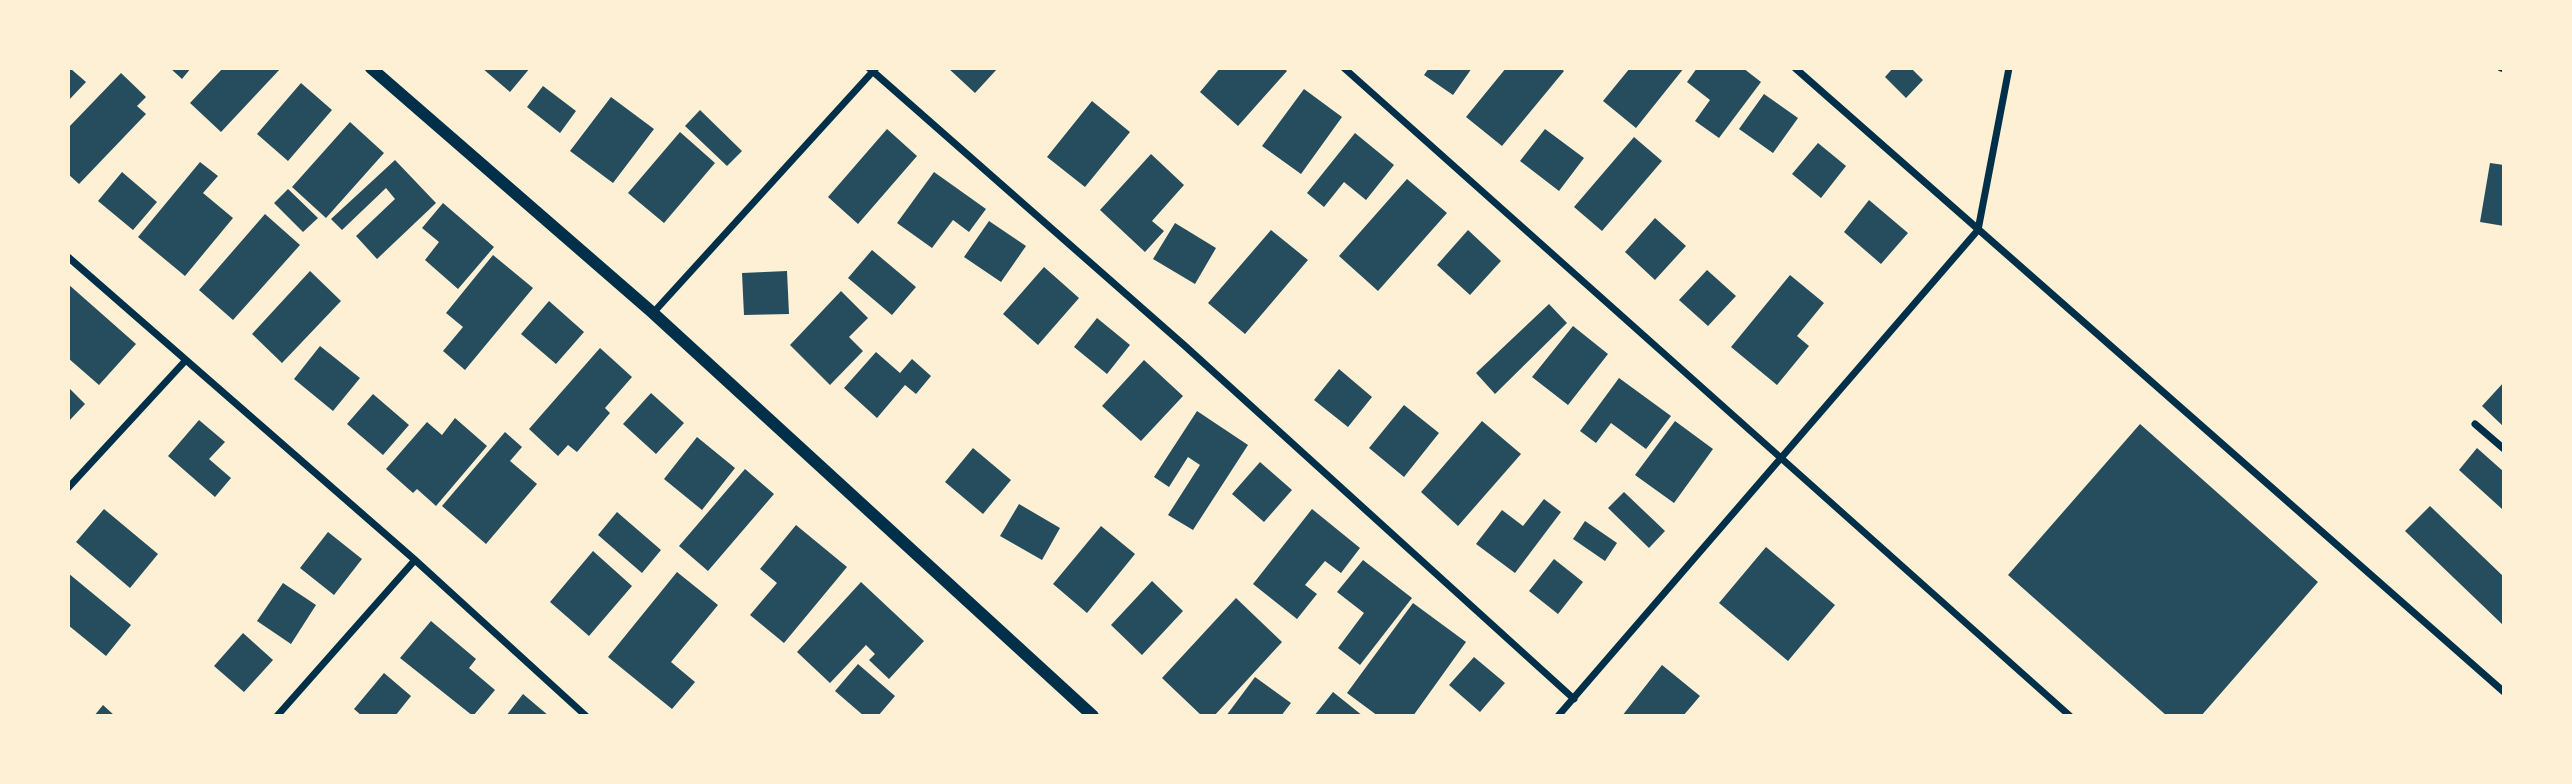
<!DOCTYPE html>
<style>
body{margin:0}
#map{position:relative;width:2572px;height:784px;overflow:hidden;background:#fdf0d5;font-family:Lora,serif}
canvas{display:block}
.frame{position:absolute;inset:0;border:70px solid #fdf0d5;pointer-events:none}
</style>
<div id="map">
<canvas width="2572" height="784"></canvas>
<div class="frame"></div>
</div>
<script>
const g = document.querySelector('canvas').getContext('2d');
g.lineJoin = 'round';
function fillPath(path, color) { g.fillStyle = color; g.fill(path, 'evenodd'); }
const shape = rows => new Path2D(rows.map(r => 'M' + r).join(''));
function stroke(path, color, width, dash) { g.strokeStyle = color; g.lineWidth = width; g.lineCap = dash ? 'butt' : 'round'; g.setLineDash(dash || []); g.stroke(path); }
fillPath(shape([
 [170,68,191,68,182,79],
 [223,68,281,68,221,132,190,103],
 [482,68,530,68,510,92],
 [948,68,998,68,975,93],
 [1220,68,1284,68,1287,71,1238,126,1200,92],
 [1429,68,1472,68,1453,95,1424,75],
 [1506,68,1560,68,1564,71,1502,146,1466,117],
 [1630,68,1684,68,1636,128,1603,101],
 [1697,68,1743,68,1761,82,1719,138,1695,121,1710,100,1687,82],
 [1893,68,1911,68,1923,80,1906,98,1885,77],
 [71,69,86,82,68,101,68,71],
 [121,73,146,97,137,106,146,114,79,184,68,174,68,128],
 [301,83,332,110,288,161,257,134],
 [543,86,576,111,560,133,527,107],
 [1304,89,1342,117,1301,174,1262,146],
 [1764,94,1798,118,1773,153,1739,129],
 [611,97,654,129,613,183,570,151],
 [1092,101,1130,132,1085,187,1047,157],
 [700,110,742,151,727,166,685,126],
 [350,122,384,153,326,218,292,187],
 [887,129,917,156,858,224,828,197],
 [1545,129,1584,158,1559,191,1520,161],
 [680,132,715,163,664,223,628,193],
 [1355,133,1394,165,1366,200,1344,182,1324,207,1307,193],
 [1634,137,1662,161,1602,231,1574,207],
 [1818,143,1846,166,1821,198,1792,174],
 [1151,154,1184,185,1152,221,1164,231,1145,252,1100,210],
 [395,160,436,203,377,259,356,236,395,199,386,188,342,230,331,219],
 [200,162,218,176,203,193,233,218,185,276,138,237],
 [2490,163,2504,165,2504,226,2480,222],
 [122,172,157,202,133,230,98,201],
 [934,172,986,209,969,232,953,220,932,248,897,223],
 [1407,179,1447,213,1378,291,1339,256],
 [288,189,318,218,303,232,274,203],
 [1869,200,1908,233,1881,264,1844,232],
 [443,203,494,247,458,289,425,260,439,242,422,228],
 [265,214,300,245,233,320,199,290],
 [1655,218,1686,246,1655,280,1625,252],
 [989,221,1026,246,1001,282,964,257],
 [1175,223,1216,248,1195,284,1153,259],
 [1271,230,1308,260,1245,334,1208,303],
 [1468,230,1501,261,1470,295,1437,265],
 [872,250,916,287,892,315,848,278],
 [493,255,533,288,465,370,443,351,463,327,446,313],
 [1044,267,1079,298,1038,345,1003,314],
 [1707,270,1736,296,1708,326,1679,300],
 [310,271,341,301,282,363,252,334],
 [787,271,789,314,744,315,742,273],
 [1790,275,1824,303,1797,336,1809,346,1777,385,1731,347],
 [68,284,136,344,99,385,68,358],
 [841,291,868,318,849,337,863,351,830,385,790,345],
 [549,301,584,332,556,364,521,334],
 [1549,304,1567,323,1495,394,1476,373],
 [1097,318,1130,345,1107,374,1074,347],
 [1573,326,1608,354,1568,405,1532,377],
 [320,346,360,378,333,411,294,379],
 [600,348,632,377,605,408,610,413,577,452,568,445,558,456,529,429],
 [876,352,900,373,912,359,931,376,916,394,905,385,877,418,844,388],
 [1144,360,1183,396,1141,441,1102,406],
 [1339,369,1372,397,1348,427,1314,400],
 [1619,378,1671,416,1646,449,1611,423,1596,443,1580,431],
 [2504,382,2504,427,2482,406],
 [68,387,85,404,68,422],
 [651,393,684,423,656,454,623,424],
 [373,394,409,425,383,455,347,424],
 [1404,405,1439,433,1404,477,1369,448],
 [1197,411,1248,445,1193,530,1168,515,1200,465,1188,457,1169,487,1154,477],
 [455,418,487,446,436,506,417,489,413,493,386,469,427,422,442,435],
 [199,420,225,442,209,459,231,478,215,497,168,456],
 [1482,421,1521,454,1458,526,1421,492],
 [1675,421,1713,449,1674,503,1635,475],
 [2140,424,2318,582,2201,716,2167,716,2008,575],
 [505,432,522,447,510,461,537,484,486,544,442,506],
 [697,437,735,468,702,510,664,479],
 [973,448,1011,480,983,514,945,482],
 [2477,448,2504,472,2502,509,2459,470],
 [1260,462,1292,490,1264,522,1232,494],
 [745,469,774,494,708,571,679,546],
 [1624,492,1665,531,1649,548,1608,508],
 [1544,499,1561,512,1515,573,1476,544,1502,510,1523,526],
 [1019,504,1060,528,1042,560,1000,536],
 [2430,506,2504,577,2504,626,2405,531],
 [104,509,158,554,130,588,76,542],
 [1312,509,1360,548,1341,573,1325,561,1305,585,1317,594,1297,619,1253,584],
 [617,512,661,550,642,573,598,535],
 [1585,521,1617,543,1605,561,1573,539],
 [796,525,847,567,784,643,750,615,777,583,760,569],
 [1101,526,1135,554,1087,613,1053,584],
 [328,532,362,559,334,595,300,568],
 [1766,547,1835,605,1788,661,1719,603],
 [593,551,632,586,589,636,550,602],
 [1554,559,1583,582,1558,614,1529,591],
 [1363,560,1412,598,1360,665,1338,648,1364,613,1337,592],
 [677,572,718,605,671,662,695,682,672,709,608,657],
 [68,573,131,625,106,656,68,625],
 [1152,581,1183,611,1142,655,1111,625],
 [861,582,924,641,889,679,869,660,875,654,866,645,830,683,797,652],
 [283,583,316,605,291,644,257,621],
 [1236,598,1282,642,1214,716,1202,716,1162,678],
 [1413,603,1466,642,1413,716,1378,716,1347,693],
 [431,621,476,659,469,668,495,690,473,716,400,658],
 [243,633,273,660,244,692,214,666],
 [1474,657,1505,683,1480,712,1449,685],
 [858,664,895,696,878,716,864,716,835,691],
 [1662,665,1700,696,1683,716,1622,716],
 [384,673,411,696,395,716,362,716,354,709],
 [1255,677,1291,703,1281,716,1226,716],
 [1333,692,1363,716,1314,716],
 [523,694,549,716,506,716],
 [103,705,115,716,94,716]
]), '#264d5e');
stroke(shape([
 [869,68,1185,346,1574,699],
 [1344,68,2070,716],
 [1795,68,2504,692],
 [2501,68,2504,69],
 [68,257,415,560,586,716],
 [653,313,876,68],
 [2475,424,2504,449],
 [68,488,186,360],
 [277,716,415,560],
 [1558,716,1978,230,2009,68]
]), '#003049', 7);
stroke(shape([
 [371,68,653,313,1093,716]
]), '#003049', 12);
</script>
